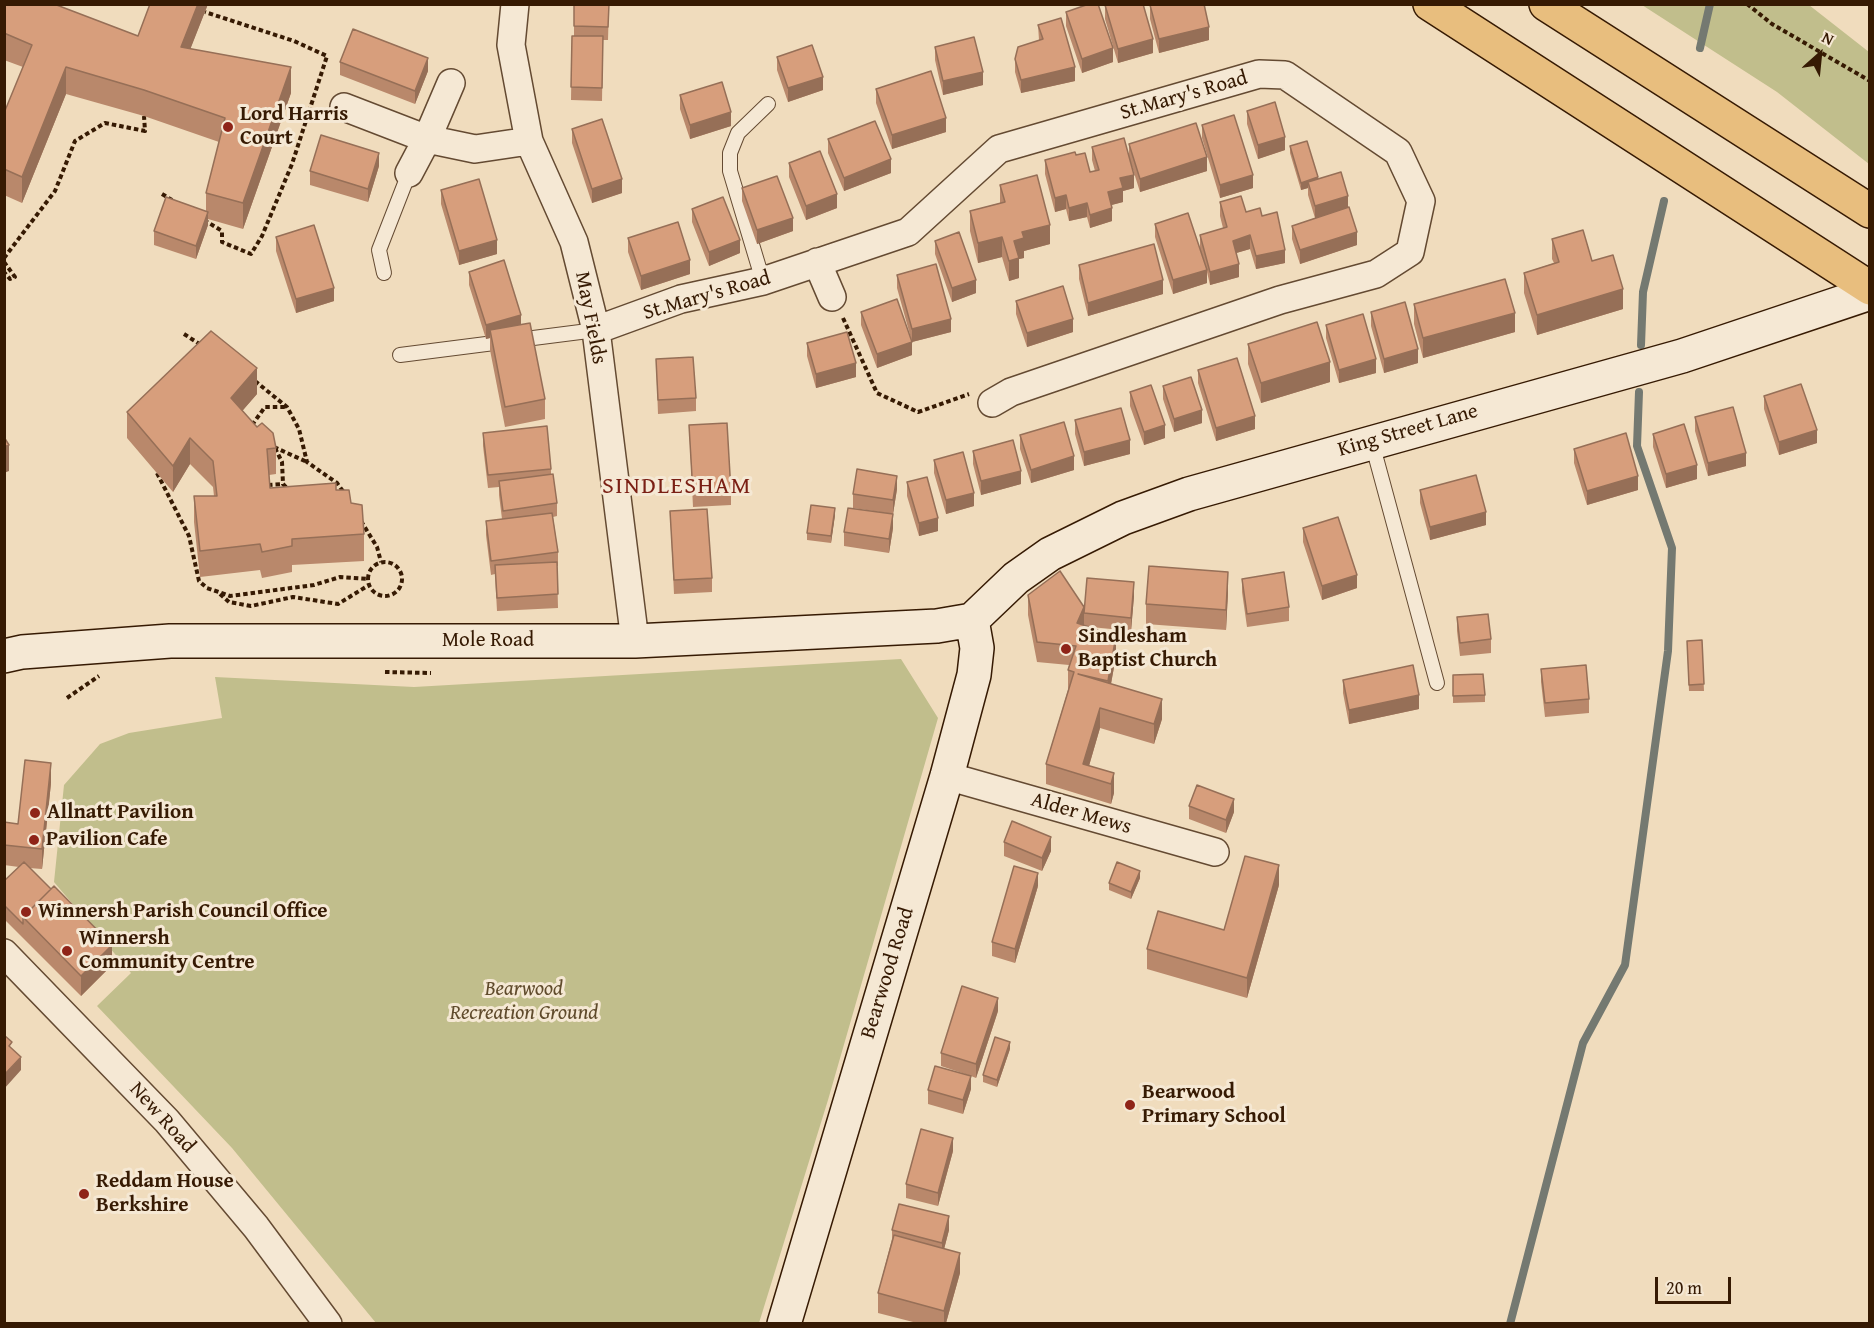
<!DOCTYPE html>
<style>
body{margin:0}
#map{position:relative;width:1874px;height:1328px;overflow:hidden;background:#f0dcbd;font-family:"Gentium Book Plus",serif}
canvas{display:block}
.frame{position:absolute;inset:0;border:6px solid #361a03;pointer-events:none}
.north{position:absolute;left:1790px;top:24px;width:60px;height:60px;-webkit-text-stroke:4px #f5e8d4;paint-order:stroke;rotate:27deg;font-size:16px;font-weight:700;line-height:24px;text-align:center;color:#361a03}
.north::after{content:'';display:block;margin:auto;width:21px;height:27px;background:#361a03;clip-path:polygon(50% 0,100% 100%,50% 72%,0 100%)}
.scale{position:absolute;left:1655px;top:1277px;width:76px;height:27px;box-sizing:border-box;border:3px solid #361a03;border-top:0;padding-left:8px;font-size:18px;line-height:21px;white-space:nowrap;color:#361a03;-webkit-text-stroke:4px #f5e8d4;paint-order:stroke}
</style>
<div id="map">
<canvas width="1874" height="1328"></canvas>
<div class="frame"></div>
<div class="north">N</div>
<div class="scale">20 m</div>
</div>
<script>
const g = document.querySelector('canvas').getContext('2d');
g.lineJoin = 'round';
function fillPath(path, color) { g.fillStyle = color; g.fill(path, 'evenodd'); }
const shape = rows => new Path2D(rows.map(r => 'M' + r).join(''));
function stroke(path, color, width, dash) { g.strokeStyle = color; g.lineWidth = width; g.lineCap = dash ? 'butt' : 'round'; g.setLineDash(dash || []); g.stroke(path); }
function label(font, color, halo, rows, align = 'center') {
  g.font = font + ' "Gentium Book Plus",serif'; g.lineWidth = 6; g.setLineDash([]); g.textBaseline = 'middle'; g.strokeStyle = halo; g.fillStyle = color; for (const [text, x, y, turn = 0] of rows) {
    g.save(); g.translate(x, y); g.rotate((+turn || 0) * Math.PI / 180); g.textAlign = isNaN(turn) ? turn : align; if (halo) g.strokeText(text, 0, 0); g.fillText(text, 0, 0); g.restore();
  }
}
fillPath(shape([
 [1642,5,1809,5,1869,52,1869,164,1777,92],
 [901,659,938,718,828,1100,759,1323,376,1323,232,1148,97,1006,131,973,54,882,64,785,100,744,129,733,222,718,215,677,414,687]
]), '#c1be8c');
stroke(shape([
 [1700,48,1710,4],
 [1641,345,1643,292,1664,201],
 [1510,1324,1583,1043,1625,965,1668,651,1672,548,1637,446,1639,392]
]), '#747971', 8);
const lane = shape([
 [384,273,379,250,409,173],
 [763,281,730,171,730,153,738,133,768,104],
 [400,355,596,330],
 [1372,443,1437,683]
]);
const street = shape([
 [515,4,511,45,529,141,574,242,596,330,635,641],
 [451,83,427,139,475,149,529,141],
 [344,107,427,139,409,173],
 [817,262,832,297],
 [596,330,681,299,763,281,908,232,999,149,1259,74,1285,75,1398,152,1421,201,1410,252,1376,274,1280,300,1011,392,992,403],
 [947,776,1215,852],
 [4,953,167,1121,256,1227,328,1324]
]);
const secondary = shape([
 [972,620,1016,578,1050,554,1123,518,1189,494,1682,356,1870,293],
 [4,656,22,652,170,641,635,641,937,626,972,620],
 [784,1324,947,776,974,675,977,648,972,620]
]);
const highway = shape([
 [1430,4,1870,288],
 [1546,4,1870,211]
]);
stroke(lane, '#644a32', 16);
stroke(street, '#644a32', 30);
stroke(secondary, '#361a03', 36);
stroke(highway, '#361a03', 36);
stroke(shape([
 [1747,4,1772,24,1870,81],
 [162,194,172,200],
 [204,220,222,231,222,242,251,254,262,236,292,164,327,56,294,41,205,12],
 [4,258,55,191,75,141,105,123,145,131,144,116],
 [4,262,15,277,10,279,4,272],
 [843,318,877,393,918,412,969,394],
 [184,334,201,345],
 [255,381,287,407,299,429,307,462,337,483,345,494],
 [252,425,265,407,286,407],
 [274,447,307,462],
 [275,448,282,462,283,484,289,490],
 [157,473,189,536,199,581,207,588,230,596,314,585,340,577,368,579],
 [268,485,283,484],
 [361,521,377,547,381,562],
 '368 579a17 17 0 1 1 34 0a17 17 0 1 1-34 0Z',
 [220,594,229,602,251,606,293,597,338,604,369,585],
 [385,672,431,673],
 [67,698,99,676]
]), '#361a03', 4, [4.5, 3]);
stroke(lane, '#f5e8d4', 14);
stroke(street, '#f5e8d4', 27);
stroke(secondary, '#f5e8d4', 33);
stroke(highway, '#e8be7e', 33);
fillPath(shape([
 [4,4,138,36,150,4,208,4,190,49,291,93,243,229,208,219,208,225,196,259,154,245,154,231,206,211,206,193,219,142,144,116,66,94,22,203,4,195,4,113,23,67,4,60],
 [574,4,609,4,608,40,603,40,602,101,571,100,572,36,574,36],
 [1105,5,1153,53,1118,63,1105,19],
 [1150,5,1209,40,1159,53,1150,19],
 [1066,12,1113,62,1082,73,1066,26],
 [1038,25,1075,81,1021,93,1015,72,1015,59,1039,40],
 [935,47,983,85,943,95,935,60],
 [777,57,823,90,788,102,777,70],
 [340,62,428,71,415,104,340,75],
 [876,89,946,132,892,149,876,103],
 [680,95,731,126,690,139,680,109],
 [1247,111,1285,150,1258,159,1247,124],
 [1202,125,1253,188,1220,198,1202,138],
 [572,129,622,193,592,203,572,143],
 [828,139,891,173,844,191,828,153],
 [1129,144,1207,171,1140,192,1129,157],
 [1290,146,1318,179,1348,208,1357,245,1300,264,1292,239,1292,226,1315,218,1308,195,1308,188,1301,190,1290,153],
 [1092,147,1134,188,1123,191,1123,202,1111,205,1112,221,1090,228,1087,217,1069,221,1066,209,1055,212,1045,174,1045,160,1076,155,1090,172,1095,171,1092,160],
 [789,163,837,208,806,220,789,177],
 [379,166,368,202,310,185,310,171],
 [1000,185,1050,244,1024,251,1024,258,1019,259,1019,278,1009,281,1002,257,978,263,970,231,970,211,1000,203],
 [742,188,793,231,757,244,742,201],
 [441,190,497,254,459,265,441,204],
 [1220,202,1246,212,1262,216,1285,263,1256,269,1250,249,1236,253,1239,277,1210,285,1207,272,1207,283,1173,294,1155,237,1155,224,1200,249,1200,235,1223,228,1220,216],
 [692,209,740,253,709,266,692,222],
 [276,237,334,301,296,313,276,251],
 [628,238,690,274,641,290,628,252],
 [1552,239,1623,309,1537,335,1524,293,1524,273,1554,263,1552,259],
 [935,241,976,293,952,302,935,254],
 [1079,265,1163,294,1088,316,1079,279],
 [469,272,521,324,545,399,545,419,505,427,490,350,490,338,486,339,469,285],
 [897,275,951,332,912,342,897,288],
 [1016,301,1073,332,1027,347,1016,314],
 [1414,304,1515,332,1423,358,1414,324],
 [861,312,912,355,877,368,861,325],
 [1371,312,1418,363,1384,373,1371,326],
 [1326,325,1376,373,1339,383,1326,338],
 [807,343,856,377,816,388,807,356],
 [1248,344,1330,382,1261,403,1248,364],
 [656,359,696,398,696,411,658,414],
 [1198,370,1255,429,1216,441,1198,383],
 [1163,386,1202,423,1174,432,1163,399],
 [1130,392,1165,438,1144,445,1130,406],
 [257,394,242,411,276,448,276,474,269,475,270,488,336,490,351,503,364,534,364,561,292,565,292,572,262,578,260,570,200,577,194,522,194,496,214,496,213,487,190,464,173,492,127,438,127,412],
 [1764,396,1817,443,1779,455,1764,409],
 [1695,417,1746,466,1708,476,1695,431],
 [1075,420,1130,454,1084,466,1075,434],
 [689,425,731,492,731,505,693,507],
 [483,433,551,469,551,474,557,503,557,516,553,517,558,552,558,566,557,566,558,608,497,611,495,574,491,575,486,535,486,521,502,519,499,495,499,487,488,488,483,446],
 [1653,434,1697,479,1666,488,1653,447],
 [1020,435,1074,470,1031,483,1020,449],
 [1574,449,1638,490,1587,505,1574,463],
 [973,451,1021,484,981,495,973,464],
 [934,460,974,506,946,514,934,473],
 [907,482,938,531,919,536,907,496],
 [897,489,893,514,853,508,853,494],
 [1420,490,1486,525,1430,540,1420,503],
 [670,511,712,578,712,592,674,594],
 [835,515,831,543,807,540,807,533],
 [893,528,889,553,844,546,844,532],
 [1303,528,1357,588,1322,600,1303,542],
 [1242,579,1289,607,1289,621,1247,627,1242,592],
 [1228,592,1226,630,1146,624,1146,604],
 [1028,595,1084,607,1134,596,1131,631,1091,627,1116,656,1111,684,1162,719,1154,744,1100,728,1089,766,1114,773,1114,793,1111,804,1046,784,1046,764,1068,690,1068,670,1069,665,1037,662,1028,615],
 [1457,617,1491,639,1491,653,1460,656,1457,631],
 [1702,640,1704,691,1689,691,1687,641],
 [1541,669,1589,699,1589,713,1545,717,1541,682],
 [1453,675,1485,695,1485,702,1453,703],
 [1343,680,1419,709,1349,724,1343,693],
 [51,783,42,869,29,868,112,965,81,996,4,919,4,881,19,867,4,865,4,822,18,824],
 [1189,806,1234,812,1226,833,1189,819],
 [1004,842,1051,851,1042,871,1004,856],
 [1140,878,1131,899,1109,890,1109,883],
 [1279,885,1247,998,1147,969,1147,949,1224,930],
 [1038,886,1015,963,992,956,992,942],
 [998,1011,976,1078,971,1076,971,1089,963,1114,928,1104,928,1090,968,1075,941,1066,941,1053],
 [1010,1049,997,1087,983,1082,983,1075],
 [953,1151,938,1206,906,1198,906,1184],
 [892,1230,949,1230,944,1249,960,1273,946,1323,917,1323,878,1313,878,1293,892,1239]
]), '#b9886b');
fillPath(shape([
 [198,4,208,4,181,73,181,47],
 [1209,27,1209,40,1159,53,1159,39],
 [1153,39,1153,53,1118,63,1118,49],
 [1113,48,1113,62,1082,73,1082,59],
 [428,58,428,71,415,104,415,91],
 [66,67,66,94,22,203,22,177],
 [291,67,291,93,243,229,243,203],
 [1075,67,1075,81,1021,93,1021,80],
 [983,72,983,85,943,95,943,81],
 [823,77,823,90,788,102,788,88],
 [731,112,731,126,690,139,690,125],
 [946,118,946,132,892,149,892,135],
 [1285,137,1285,150,1258,159,1258,145],
 [379,153,379,166,368,202,368,189],
 [1207,157,1207,171,1140,192,1140,179],
 [891,159,891,173,844,191,844,178],
 [1134,175,1134,188,1123,191,1123,202,1108,206,1108,192,1120,178],
 [1253,175,1253,188,1220,198,1220,185],
 [1318,177,1318,184,1308,182,1308,188,1301,190,1301,183],
 [622,179,622,193,592,203,592,189],
 [837,194,837,208,806,220,806,206],
 [1066,195,1066,209,1055,212,1055,198],
 [1348,196,1348,210,1315,219,1315,206],
 [1087,203,1087,217,1069,221,1069,208],
 [1112,208,1112,221,1090,228,1090,215],
 [208,212,208,225,196,259,196,246],
 [793,218,793,231,757,244,757,230],
 [1050,225,1050,244,1024,251,1024,258,1019,259,1019,278,1009,281,1009,261,1014,241,1022,232],
 [1357,232,1357,245,1300,264,1300,250],
 [1250,235,1250,249,1233,254,1233,241],
 [1002,237,1002,257,978,263,978,243],
 [497,240,497,254,459,265,459,251],
 [740,240,740,253,709,266,709,252],
 [1285,250,1285,263,1256,269,1256,256],
 [690,260,690,274,641,290,641,276],
 [1239,264,1239,277,1210,285,1210,272],
 [1207,270,1207,283,1173,294,1173,280],
 [976,280,976,293,952,302,952,288],
 [1163,280,1163,294,1088,316,1088,303],
 [334,288,334,301,296,313,296,299],
 [1623,289,1623,309,1537,335,1537,315],
 [1515,313,1515,332,1423,358,1423,338],
 [521,315,521,328,490,330,490,338,486,339,486,325],
 [951,319,951,332,912,342,912,329],
 [1073,319,1073,332,1027,347,1027,333],
 [912,342,912,355,877,368,877,354],
 [1418,349,1418,363,1384,373,1384,359],
 [1376,359,1376,373,1339,383,1339,370],
 [1330,362,1330,382,1261,403,1261,383],
 [856,363,856,377,816,388,816,374],
 [257,368,257,394,231,424,231,398],
 [1202,410,1202,423,1174,432,1174,419],
 [1255,416,1255,429,1216,441,1216,428],
 [1165,425,1165,438,1144,445,1144,432],
 [1817,430,1817,443,1779,455,1779,442],
 [190,438,190,464,173,492,173,466],
 [1130,440,1130,454,1084,466,1084,452],
 [9,445,9,471,4,473,4,447],
 [1746,453,1746,466,1708,476,1708,463],
 [1074,456,1074,470,1031,483,1031,470],
 [1697,465,1697,479,1666,488,1666,474],
 [1021,471,1021,484,981,495,981,481],
 [897,476,897,489,893,514,893,500],
 [1638,476,1638,490,1587,505,1587,491],
 [974,493,974,506,946,514,946,500],
 [835,508,835,515,831,543,831,536],
 [1486,512,1486,525,1430,540,1430,527],
 [893,514,893,528,889,553,889,539],
 [938,518,938,531,919,536,919,523],
 [1228,572,1228,592,1226,630,1226,610],
 [1357,575,1357,588,1322,600,1322,586],
 [1134,582,1134,596,1131,631,1131,618],
 [1084,607,1084,627,1077,623],
 [1116,636,1116,656,1108,700,1108,681],
 [1419,695,1419,709,1349,724,1349,710],
 [1162,699,1162,719,1154,744,1154,724],
 [1100,708,1100,728,1086,776,1083,764],
 [51,763,51,783,42,869,42,849],
 [1114,773,1114,793,1111,804,1111,784],
 [1234,799,1234,812,1226,833,1226,820],
 [1051,837,1051,851,1042,871,1042,858],
 [1279,865,1279,885,1247,998,1247,978],
 [1140,871,1140,878,1131,899,1131,892],
 [1038,873,1038,886,1015,963,1015,949],
 [112,945,112,965,81,996,81,976],
 [998,998,998,1011,976,1078,976,1064],
 [1010,1042,1010,1049,997,1087,997,1080],
 [21,1057,21,1070,4,1089,4,1075],
 [971,1076,971,1089,963,1114,963,1100],
 [953,1138,953,1151,938,1206,938,1193],
 [949,1216,949,1230,942,1257,942,1243],
 [960,1253,960,1273,946,1323,944,1323,944,1311]
]), '#966f57');
const building = shape([
 [4,4,54,4,138,36,150,4,198,4,181,47,291,67,243,203,206,193,225,118,144,90,66,67,22,177,4,169,4,113,32,45,4,33,4,4],
 [574,4,609,4,608,27,574,26,574,4],
 [1089,4,1098,4,1113,48,1082,59,1066,12,1089,4],
 [1108,4,1143,4,1153,39,1118,49,1105,5,1108,4],
 [1154,4,1204,4,1209,27,1159,39,1150,5,1154,4],
 [1061,18,1075,67,1021,80,1015,59,1018,47,1043,39,1038,25,1061,18],
 [353,29,428,58,415,91,340,62,353,29],
 [572,36,603,36,602,88,571,87,572,36],
 [974,37,983,72,943,81,935,47,974,37],
 [812,45,823,77,788,88,777,57,812,45],
 [931,71,946,118,892,135,876,89,931,71],
 [722,82,731,112,690,125,680,95,722,82],
 [1275,102,1285,137,1258,145,1247,111,1275,102],
 [1234,115,1253,175,1220,185,1202,125,1234,115],
 [602,119,622,179,592,189,572,129,602,119],
 [875,121,891,159,844,178,828,139,875,121],
 [1196,123,1207,157,1140,179,1129,144,1196,123],
 [321,135,379,153,368,189,310,171,321,135],
 [1124,138,1134,175,1120,178,1123,188,1108,192,1112,208,1090,215,1087,203,1069,208,1066,195,1055,198,1045,160,1075,152,1076,155,1085,153,1090,172,1099,170,1092,147,1124,138],
 [1307,141,1318,177,1301,183,1290,146,1307,141],
 [820,151,837,194,806,206,789,163,820,151],
 [1341,172,1348,196,1315,206,1308,182,1341,172],
 [1037,175,1050,225,1022,232,1024,238,1014,241,1019,258,1009,261,1002,237,978,243,970,211,1005,202,1000,185,1037,175],
 [777,176,793,218,757,230,742,188,777,176],
 [479,179,497,240,459,251,441,190,479,179],
 [1241,196,1246,212,1260,208,1262,216,1277,212,1285,250,1256,256,1250,235,1233,241,1239,264,1210,272,1200,235,1227,227,1220,202,1241,196],
 [166,197,208,212,196,246,154,231,166,197],
 [723,197,740,240,709,252,692,209,723,197],
 [1349,207,1357,232,1300,250,1292,226,1349,207],
 [1188,213,1207,270,1173,280,1155,224,1188,213],
 [678,222,690,260,641,276,628,238,678,222],
 [314,225,334,288,296,299,276,237,314,225],
 [1583,230,1592,261,1613,255,1623,289,1537,315,1524,273,1559,262,1552,239,1583,230],
 [959,232,976,280,952,288,935,241,959,232],
 [1154,244,1163,280,1088,303,1079,265,1154,244],
 [504,260,521,315,486,325,469,272,504,260],
 [936,264,951,319,912,329,897,275,936,264],
 [1505,279,1515,313,1423,338,1414,304,1505,279],
 [1063,286,1073,319,1027,333,1016,301,1063,286],
 [897,299,912,342,877,354,861,312,897,299],
 [1405,302,1418,349,1384,359,1371,312,1405,302],
 [1363,314,1376,359,1339,370,1326,325,1363,314],
 [1317,322,1330,362,1261,383,1248,344,1317,322],
 [530,323,545,399,505,407,490,330,530,323],
 [211,331,257,368,231,398,257,427,262,423,273,433,276,448,267,449,270,488,336,483,336,490,349,490,351,503,362,505,364,534,292,539,292,546,262,552,260,544,200,551,194,496,217,496,213,461,190,438,173,466,127,412,211,331],
 [847,332,856,363,816,374,807,343,847,332],
 [693,357,696,398,658,400,656,359,693,357],
 [1237,358,1255,416,1216,428,1198,370,1237,358],
 [1191,377,1202,410,1174,419,1163,386,1191,377],
 [1801,384,1817,430,1779,442,1764,396,1801,384],
 [1151,385,1165,425,1144,432,1130,392,1151,385],
 [1733,407,1746,453,1708,463,1695,417,1733,407],
 [1121,408,1130,440,1084,452,1075,420,1121,408],
 [1064,422,1074,456,1031,470,1020,435,1064,422],
 [727,423,731,492,693,494,689,425,727,423],
 [1684,424,1697,465,1666,474,1653,434,1684,424],
 [547,426,551,469,488,475,483,433,547,426],
 [1626,433,1638,476,1587,491,1574,449,1626,433],
 [4,437,9,445,4,447,4,437],
 [1013,440,1021,471,981,481,973,451,1013,440],
 [963,452,974,493,946,500,934,460,963,452],
 [857,469,897,476,893,500,853,494,857,469],
 [553,474,557,503,503,511,499,481,553,474],
 [1476,475,1486,512,1430,527,1420,490,1476,475],
 [927,477,938,518,919,523,907,482,927,477],
 [811,505,835,508,831,536,807,533,811,505],
 [848,508,893,514,889,539,844,532,848,508],
 [707,509,712,578,674,580,670,511,707,509],
 [552,513,558,552,491,561,486,521,552,513],
 [1338,517,1357,575,1322,586,1303,528,1338,517],
 [557,562,558,594,497,598,495,565,557,562],
 [1149,566,1228,572,1226,610,1146,604,1149,566],
 [1060,571,1084,607,1077,623,1116,636,1108,681,1078,674,1162,699,1154,724,1100,708,1083,764,1114,773,1111,784,1046,764,1074,672,1068,670,1076,646,1037,642,1028,595,1060,571],
 [1284,572,1289,607,1247,614,1242,579,1284,572],
 [1087,578,1134,582,1131,618,1084,613,1087,578],
 [1488,614,1491,639,1460,643,1457,617,1488,614],
 [1702,640,1704,684,1689,685,1687,641,1702,640],
 [1413,665,1419,695,1349,710,1343,680,1413,665],
 [1586,665,1589,699,1545,703,1541,669,1586,665],
 [1483,674,1485,695,1453,696,1453,675,1483,674],
 [25,760,51,763,42,849,4,845,4,822,18,824,25,760],
 [1197,785,1234,799,1226,820,1189,806,1197,785],
 [1012,821,1051,837,1042,858,1004,842,1012,821],
 [1245,856,1279,865,1247,978,1147,949,1158,911,1224,930,1245,856],
 [24,862,51,889,23,917,23,924,4,905,4,881,24,862],
 [1117,862,1140,871,1131,892,1109,883,1117,862],
 [1014,866,1038,873,1015,949,992,942,1014,866],
 [54,886,112,945,81,976,23,917,54,886],
 [962,986,998,998,976,1064,941,1053,962,986],
 [4,1035,12,1042,9,1046,21,1057,4,1075,4,1035],
 [995,1037,1010,1042,997,1080,983,1075,995,1037],
 [935,1066,971,1076,963,1100,928,1090,935,1066],
 [921,1129,953,1138,938,1193,906,1184,921,1129],
 [899,1204,949,1216,942,1243,892,1230,899,1204],
 [894,1235,960,1253,944,1311,878,1293,894,1235]
]);
fillPath(building, '#d79e7c');
stroke(building, '#966f57', 1.5);
for (const [x, y, r, color] of [
 [228,127,6,"#8f2418"],
 [1066,649,6,"#8f2418"],
 [35,813,6,"#8f2418"],
 [34,840,6,"#8f2418"],
 [26,912,6,"#8f2418"],
 [67,951,6,"#8f2418"],
 [1130,1105,6,"#8f2418"],
 [84,1194,6,"#8f2418"]
]) { const dot = new Path2D(); dot.arc(x, y, r, 0, 2 * Math.PI); g.fillStyle = color; g.fill(dot); stroke(dot, '#f5e8d4', 2); }
label('21px', '#361a03', '#f5e8d4', [
 ["St.Mary's Road",1184,96,-16],
 ["St.Mary's Road",707,296,-16],
 ["May Fields",590,318,79],
 ["King Street Lane",1408,431,-16],
 ["Mole Road",488,641],
 ["Alder Mews",1081,814,16],
 ["Bearwood Road",888,973,-73],
 ["New Road",162,1118,48]
]);
label('bold 21px', '#361a03', '#f5e8d4', [
 ["Lord Harris",240,115],
 ["Court",240,139],
 ["Sindlesham",1078,637],
 ["Baptist Church",1078,661],
 ["Allnatt Pavilion",47,813],
 ["Pavilion Cafe",46,840],
 ["Winnersh Parish Council Office",38,912],
 ["Winnersh",79,939],
 ["Community Centre",79,963],
 ["Bearwood",1142,1093],
 ["Primary School",1142,1117],
 ["Reddam House",96,1182],
 ["Berkshire",96,1206]
], 'left');
label('italic 21px', '#604b2c', '#f5e8d4', [
 ["Bearwood",524,990],
 ["Recreation Ground",524,1014]
]);
g.letterSpacing = '1.5px';
label('24px', '#7a1f14', '#f5e8d4', [
 ["SINDLESHAM",677,487]
]);
g.letterSpacing = '0px';
</script>
